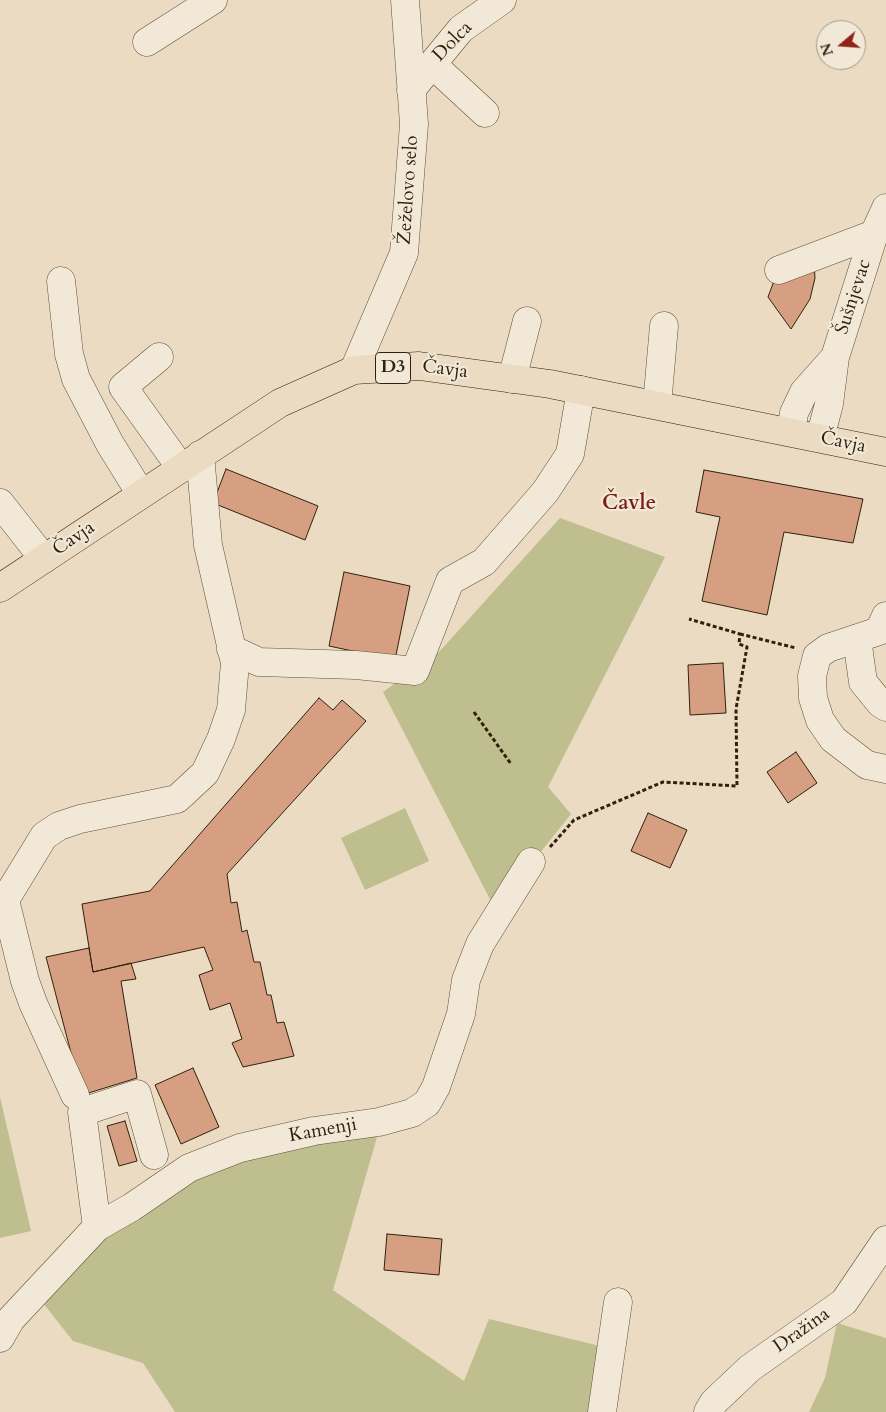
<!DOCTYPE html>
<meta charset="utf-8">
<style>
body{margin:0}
#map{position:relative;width:886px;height:1412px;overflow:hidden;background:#eadbc2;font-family:Cardo,serif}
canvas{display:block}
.north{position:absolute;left:816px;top:20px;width:50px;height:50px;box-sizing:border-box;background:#f1e8d7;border:1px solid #a49886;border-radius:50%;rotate:252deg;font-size:14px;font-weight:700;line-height:20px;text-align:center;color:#30210c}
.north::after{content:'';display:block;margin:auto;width:18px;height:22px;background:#8f2418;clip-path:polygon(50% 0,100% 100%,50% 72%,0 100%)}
</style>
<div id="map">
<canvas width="886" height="1412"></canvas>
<div class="north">N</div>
</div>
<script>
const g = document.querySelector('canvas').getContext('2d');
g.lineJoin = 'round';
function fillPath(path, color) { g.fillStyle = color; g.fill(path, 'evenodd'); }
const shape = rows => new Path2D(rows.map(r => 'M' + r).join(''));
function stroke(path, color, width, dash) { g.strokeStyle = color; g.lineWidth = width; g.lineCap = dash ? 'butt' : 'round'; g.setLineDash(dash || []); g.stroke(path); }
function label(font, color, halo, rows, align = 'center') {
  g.font = font + ' Cardo,serif'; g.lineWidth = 4.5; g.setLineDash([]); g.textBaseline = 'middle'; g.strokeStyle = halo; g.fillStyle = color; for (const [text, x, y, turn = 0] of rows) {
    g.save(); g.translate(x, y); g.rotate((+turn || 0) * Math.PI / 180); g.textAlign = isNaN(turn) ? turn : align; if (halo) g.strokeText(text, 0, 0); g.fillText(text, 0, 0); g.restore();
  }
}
fillPath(shape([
 [560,518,665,557,548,787,571,814,495,909,383,692,439,652],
 [405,808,429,861,365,890,341,838],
 [0,1097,31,1231,0,1238],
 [379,1130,333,1290,464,1381,489,1319,604,1347,591,1412,175,1412,143,1363,73,1341,39,1298,107,1232,201,1171],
 [837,1323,886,1338,886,1412,809,1412,825,1378]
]), '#bebe8e');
const building = shape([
 [814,262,815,278,810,299,791,329,768,297,777,273,814,262],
 [226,469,318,506,305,540,213,503,226,469],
 [704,470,863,499,853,543,784,532,767,615,702,601,720,517,696,512,704,470],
 [344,572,410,586,395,660,329,646,344,572],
 [723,663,726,713,690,715,688,665,723,663],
 [319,698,333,710,342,700,366,721,227,874,231,903,237,902,242,932,247,930,254,962,260,962,267,995,271,995,277,1023,284,1022,294,1056,243,1067,232,1043,242,1039,230,1003,210,1010,199,975,213,970,204,947,93,972,82,904,150,891,319,698],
 [796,752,817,783,788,803,767,772,796,752],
 [648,813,687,830,670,868,631,851,648,813],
 [89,948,93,972,131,963,136,979,121,981,137,1078,82,1095,46,957,89,948],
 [193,1068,219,1127,181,1144,155,1085,193,1068],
 [125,1121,137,1161,119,1166,107,1126,125,1121],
 [387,1234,442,1239,439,1275,384,1270,387,1234]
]);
fillPath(building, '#d79f82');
stroke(building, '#30210c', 1);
const minor = shape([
 [147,42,213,0],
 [432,64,485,113],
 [411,90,461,29,502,0],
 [779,270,874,234],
 [61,281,69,354,76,379,110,444,141,494],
 [159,357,123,387,181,468],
 [354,370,404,253,414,124,405,0],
 [512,379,527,321],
 [657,405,664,326],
 [791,432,794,413,804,392,835,357],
 [820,438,829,404,835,357,874,234,886,208],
 [0,503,44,559],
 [886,616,879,631,828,648,817,656,812,676,813,698,820,720,833,739,867,765,886,769],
 [857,639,863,682,880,703,886,707],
 [231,649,259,662,356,665,415,671,450,581,484,562,545,492,570,454,581,390],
 [0,899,5,900,25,981,33,1003,75,1095],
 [5,900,44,836,59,826,80,819,177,799,205,773,221,739,231,710,235,663,208,545,200,455],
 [97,1227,82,1112,137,1094,154,1155],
 [0,1338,11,1319,97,1227,132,1207,189,1168,240,1148,314,1131,379,1122,412,1113,427,1103,436,1087,461,1014,466,980,480,944,531,862],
 [602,1412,618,1302],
 [708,1412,714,1402,750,1368,844,1302,886,1240]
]);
const major = shape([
 [0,588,280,403,354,370,419,366,550,384,886,452]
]);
stroke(minor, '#5e503a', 29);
stroke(major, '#30210c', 29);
stroke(shape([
 [740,634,796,648],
 [474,712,511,764],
 [550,847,574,820,663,782,737,786,736,709,747,647,739,644,740,634,689,619]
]), '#30210c', 3, [4, 2.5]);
stroke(minor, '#f1e8d7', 28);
stroke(major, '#eadbc2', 28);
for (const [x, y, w] of [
 [393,368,35]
]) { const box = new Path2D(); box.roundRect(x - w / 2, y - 15.5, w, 31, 4); g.fillStyle = '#f1e8d7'; g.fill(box); stroke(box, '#30210c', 1); }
label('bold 18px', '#30210c', null, [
 ["D3",393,368]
]);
label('19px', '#30210c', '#f1e8d7', [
 ["Dolca",453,42,-46],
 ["Žeželovo selo",409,190,-86],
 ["Šušnjevac",854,297,-72],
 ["Čavja",445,370,7],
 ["Čavja",843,443,12],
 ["Čavja",74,539,-34],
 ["Kamenji",323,1131,-10],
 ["Dražina",802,1331,-35]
]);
label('bold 21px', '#7a1f14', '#f1e8d7', [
 ["Čavle",629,504]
]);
</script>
